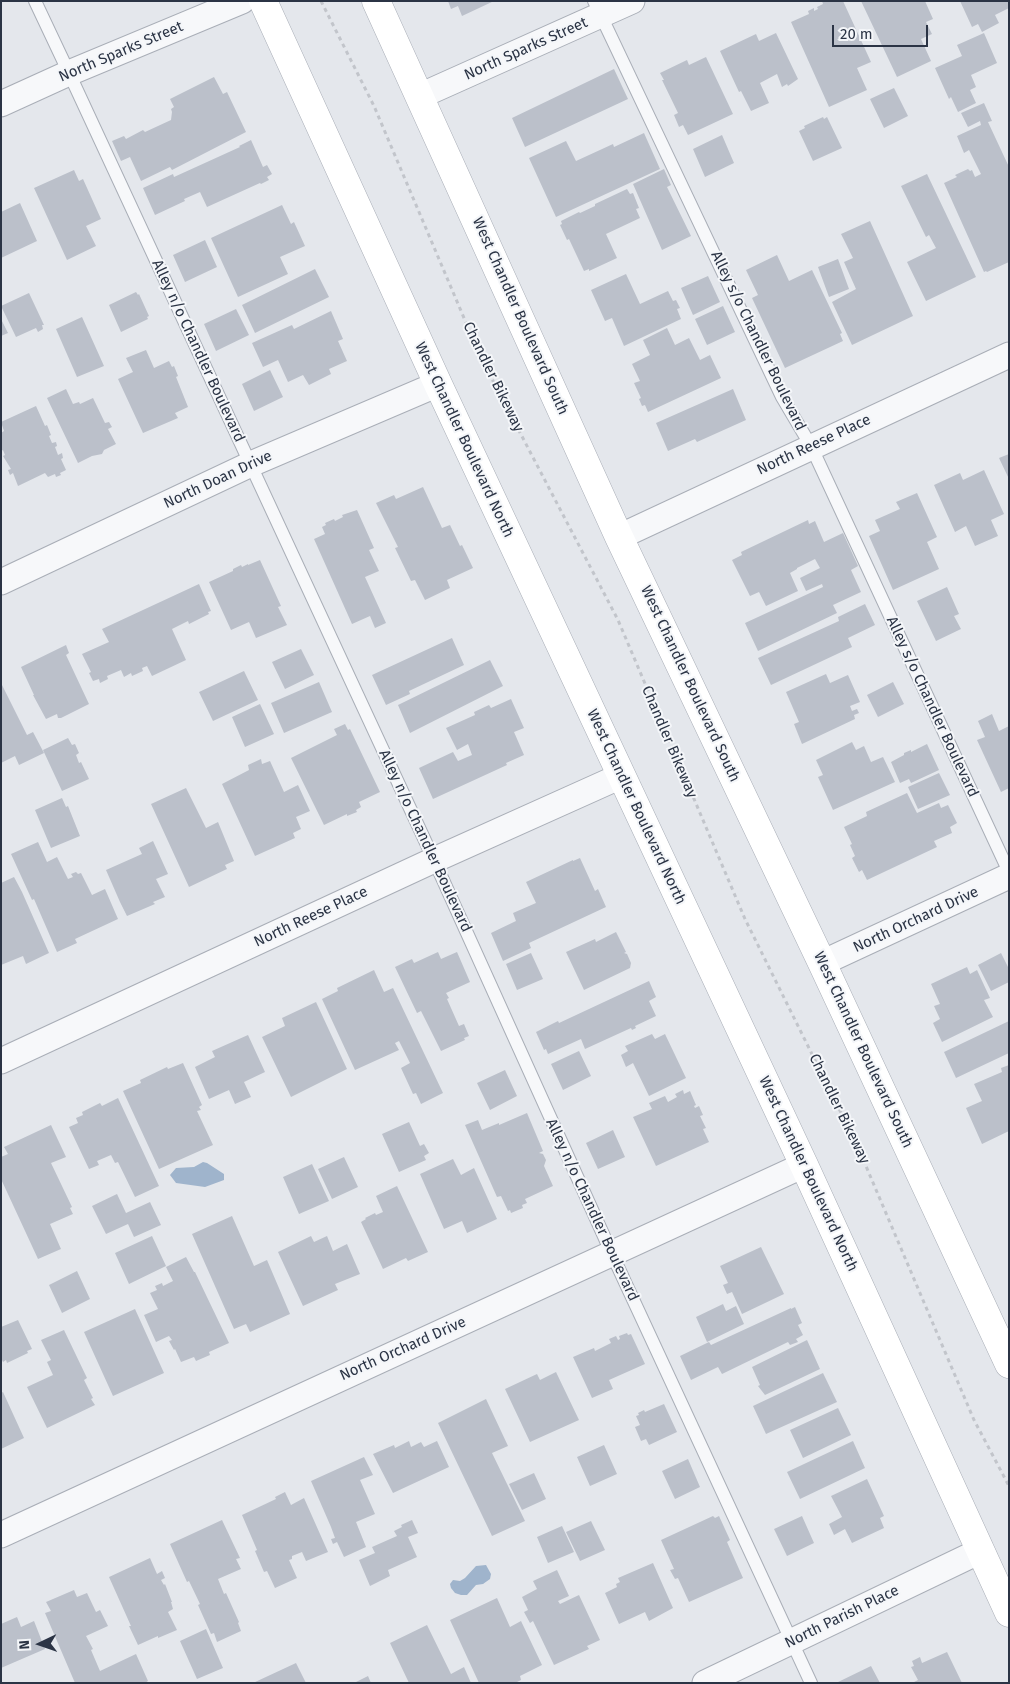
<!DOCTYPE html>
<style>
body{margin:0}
#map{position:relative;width:1010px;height:1684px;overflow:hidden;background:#e4e7ec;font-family:"Fira Sans",sans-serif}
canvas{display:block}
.frame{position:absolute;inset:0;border:2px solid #2b3445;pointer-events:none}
.north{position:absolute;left:15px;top:1619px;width:50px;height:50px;-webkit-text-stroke:4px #f4f6f9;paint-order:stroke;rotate:267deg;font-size:14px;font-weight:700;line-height:20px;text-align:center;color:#2b3445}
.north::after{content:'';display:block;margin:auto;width:18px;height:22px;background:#2b3445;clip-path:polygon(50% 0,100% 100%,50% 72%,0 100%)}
.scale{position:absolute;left:832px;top:25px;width:96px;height:22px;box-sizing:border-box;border:2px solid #2b3445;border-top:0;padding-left:6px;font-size:15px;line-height:18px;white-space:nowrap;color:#2b3445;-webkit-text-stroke:4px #f4f6f9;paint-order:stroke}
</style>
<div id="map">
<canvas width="1010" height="1684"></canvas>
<div class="frame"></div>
<div class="north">N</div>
<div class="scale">20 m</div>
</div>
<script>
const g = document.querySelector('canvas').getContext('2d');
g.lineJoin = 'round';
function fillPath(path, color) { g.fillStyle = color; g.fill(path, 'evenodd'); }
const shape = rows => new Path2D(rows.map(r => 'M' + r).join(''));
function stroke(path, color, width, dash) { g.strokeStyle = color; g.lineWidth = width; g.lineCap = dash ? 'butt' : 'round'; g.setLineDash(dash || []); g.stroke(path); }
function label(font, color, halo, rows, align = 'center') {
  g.font = font + ' "Fira Sans",sans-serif'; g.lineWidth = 4; g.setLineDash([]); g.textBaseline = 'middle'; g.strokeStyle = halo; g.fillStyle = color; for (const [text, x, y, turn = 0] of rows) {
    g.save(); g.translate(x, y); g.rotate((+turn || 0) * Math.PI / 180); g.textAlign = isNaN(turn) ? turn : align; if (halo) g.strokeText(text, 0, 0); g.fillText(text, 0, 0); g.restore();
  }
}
fillPath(shape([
 [203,1162,207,1163,224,1174,224,1180,205,1187,176,1183,170,1175,176,1168,194,1167],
 [486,1565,491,1574,490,1579,483,1584,476,1585,467,1595,461,1595,455,1593,451,1588,450,1584,453,1580,460,1581,465,1578,476,1566]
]), '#9fb4cc');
fillPath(shape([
 [448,1,494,1,462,16,458,6,451,9],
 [822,1,843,1,871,62,857,68,867,90,829,107,791,22,809,14,808,11,814,8,814,11,818,9,817,7,823,4],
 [861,1,925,1,933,19,926,22,932,34,921,39,931,61,897,77],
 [960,1,1009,1,1009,8,995,15,999,23,982,32,978,24,972,27],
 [776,33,798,79,788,86,787,84,782,87,777,74,760,83,769,103,751,111,741,91,739,92,720,51,756,34,759,41],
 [984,33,997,63,971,75,976,87,970,90,976,103,958,112,951,97,949,99,935,68,962,56,957,45],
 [706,57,733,114,688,135,683,125,679,127,674,115,678,113,662,80,664,80,660,73,687,60,689,65],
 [614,69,628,99,525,147,512,118],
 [214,77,223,94,227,92,246,132,172,170,170,167,141,181,130,157,121,161,112,141,124,136,126,139,143,130,145,132,171,120,172,112,171,109,174,107,170,99],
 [894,88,908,116,884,128,870,99],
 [984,103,992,121,988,122,1009,167,1009,262,987,272,986,271,984,272,944,183,957,177,955,175,968,169,970,171,972,170,975,177,981,174,969,150,964,153,957,136,981,125,980,121,968,127,961,113],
 [823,117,824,119,827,117,842,148,813,161,799,131,805,128,804,126],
 [644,133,660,169,556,217,529,158,566,141,576,161,613,144,614,147],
 [722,135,734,163,705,177,693,149],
 [251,140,263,167,267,165,272,174,267,177,269,180,261,184,260,183,207,207,200,192,184,199,185,201,155,215,143,188,173,174,174,177,240,147,239,146],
 [664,169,671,185,667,187,691,236,662,250,633,184],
 [74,170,79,181,83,179,101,219,86,226,96,246,67,260,34,188],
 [927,174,976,277,926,301,907,262,936,248,929,235,926,237,901,186],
 [627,189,630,194,633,193,639,208,636,209,640,218,606,234,617,258,589,271,589,269,584,271,569,239,567,240,560,225,562,224,561,221,579,212,580,213,595,206,595,204],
 [20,203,37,241,1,258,1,212],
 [282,205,291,224,294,222,305,246,280,257,288,274,238,297,211,238],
 [870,221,913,316,852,345,832,302,856,289,844,262,853,258,841,234],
 [205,240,217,267,185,282,173,255],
 [777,255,789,281,812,270,842,333,840,334,843,341,785,368,752,298,758,295,746,270],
 [838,259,849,289,829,297,818,267],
 [315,269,329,297,255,333,242,305],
 [626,274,640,304,668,291,673,301,676,300,680,308,677,309,681,319,624,346,612,318,605,321,591,290],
 [708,276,720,302,693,315,681,288],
 [136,292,138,295,139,294,149,316,147,317,148,319,121,332,109,305],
 [29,293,44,325,42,325,43,329,38,332,36,328,16,337,1,306],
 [723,306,735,332,707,345,695,319],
 [236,309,249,335,216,351,204,324],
 [331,311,343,339,338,341,347,361,329,369,331,374,309,385,303,375,288,382,278,360,263,367,252,343,292,325,294,329],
 [82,317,104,366,77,377,56,329],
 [1,319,8,333,1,336],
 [667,328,675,345,689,338,700,360,710,355,721,378,648,412,645,405,642,406,639,399,641,398,634,383,640,381,632,364,650,355,643,340],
 [146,350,154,368,169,361,172,367,174,366,178,376,176,377,188,407,175,413,178,418,143,433,118,379,133,372,126,358],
 [270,370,283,397,254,411,242,384],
 [66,389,73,404,79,402,80,404,93,398,105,423,109,422,112,427,108,429,116,444,104,450,102,454,92,456,78,463,47,398],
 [733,389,746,420,697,442,695,439,668,451,656,423],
 [36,406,45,426,47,425,51,435,49,436,52,443,56,442,57,446,55,447,58,455,62,453,63,458,61,459,66,470,60,473,61,475,56,477,55,474,48,477,45,473,18,486,13,473,10,475,8,470,11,469,3,456,5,455,3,450,1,451,1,433,4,431,1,422],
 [1009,454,1009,479,999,458],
 [984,470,1004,514,991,520,998,536,975,546,966,526,955,532,934,485,960,473,963,480],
 [423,487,442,528,450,525,460,546,462,545,473,568,447,580,450,588,425,600,415,580,411,581,395,548,398,547,376,503,394,495,396,499],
 [917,493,937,537,927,542,939,569,893,590,869,536,880,531,875,520,900,509,896,502],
 [357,510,374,548,369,550,379,571,365,577,386,623,375,628,370,616,352,624,314,539,325,534,322,527,326,525,325,523,334,519,335,521,343,517,342,515],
 [808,520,809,524,815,521,824,542,843,533,858,566,851,570,861,592,833,605,837,613,758,651,745,623,823,587,822,584,806,591,800,578,820,568,815,559,797,568,797,569,790,573,798,591,766,606,759,592,750,596,732,560,742,555,741,552],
 [260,560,281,606,278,607,287,625,256,638,249,622,231,630,209,582,233,571,233,569,241,565,242,567,248,564,248,565],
 [199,584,211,611,208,612,209,614,189,624,188,621,172,629,186,660,152,676,147,666,142,668,143,671,132,676,131,673,124,677,121,670,107,676,108,679,100,683,99,679,93,681,89,673,91,672,82,654,109,642,102,629],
 [947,587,959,614,954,616,961,629,936,641,917,601],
 [865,604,875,625,848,638,852,647,771,685,758,658,839,621,838,617],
 [452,638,464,665,409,691,410,694,386,705,372,675],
 [66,645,69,653,66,655,89,704,61,718,58,718,57,714,46,719,33,695,34,695,21,667],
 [301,649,314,675,285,689,272,662],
 [490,660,503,686,410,733,398,705],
 [244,671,258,700,213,721,199,692],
 [826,674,830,683,848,675,860,702,850,706,852,711,857,709,859,713,854,715,855,719,802,744,794,724,799,722,786,692],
 [319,682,332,712,284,733,271,703],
 [893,682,904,704,878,717,867,695],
 [1,683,27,735,33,732,44,753,19,765,15,756,1,763],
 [511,699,524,728,514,732,524,755,506,763,507,765,433,799,419,768,453,752,458,761,472,755,468,744,457,750,446,728,475,715,474,712,489,705,491,708],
 [260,704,274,734,245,747,232,717],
 [992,714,999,731,1009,726,1009,788,1001,792,977,740,985,737,978,721],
 [345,724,348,730,350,729,380,792,359,802,361,807,356,810,357,812,347,816,347,814,324,825,291,758,337,735,334,729],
 [68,738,72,745,75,744,79,753,76,755,79,763,81,762,89,779,62,791,43,750],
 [852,742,856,750,864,746,871,762,883,757,895,782,833,810,818,777,823,775,816,760],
 [927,744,939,770,911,783,909,779,900,783,891,762,904,755,904,753,911,750,911,752],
 [261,759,262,764,270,761,284,792,298,785,310,811,296,817,301,829,293,833,295,838,255,856,222,784,249,770,248,765],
 [939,773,950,795,918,809,908,787],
 [186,788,206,828,218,822,234,861,225,865,227,869,189,887,151,804],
 [907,793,917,813,939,803,941,808,948,805,957,823,950,827,952,833,934,841,937,847,867,880,862,870,859,872,852,858,855,856,850,845,852,844,844,827,867,816,866,812],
 [62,798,66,807,68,806,80,836,51,848,35,810],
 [153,841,168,874,156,879,165,897,153,902,155,904,127,916,120,902,106,870,142,854,139,848],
 [38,842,47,862,57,857,68,879,73,877,71,874,76,872,78,874,81,873,92,895,105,889,118,919,75,939,77,943,57,952,34,899,32,900,11,854],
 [580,858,595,891,598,889,606,907,529,943,531,948,503,961,491,933,516,921,513,913,536,903,526,882,573,860,573,861],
 [14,877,22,892,49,953,26,964,23,956,1,965,1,883],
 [616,932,626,952,624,953,627,954,631,963,630,968,584,990,566,952,595,939,596,942],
 [438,952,441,959,457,952,470,982,446,993,449,998,447,999,459,1026,464,1024,469,1036,464,1038,465,1040,441,1051,421,1011,417,1013,395,967,412,959,414,963],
 [531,953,543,979,517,990,506,964],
 [1001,953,1009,969,1009,982,991,991,978,965],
 [967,967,970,974,977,970,990,998,984,1000,993,1017,942,1042,933,1023,940,1019,934,1006,940,1004,931,984],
 [374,970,384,992,393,988,443,1093,421,1104,416,1093,413,1094,401,1068,410,1063,399,1041,395,1043,399,1050,355,1070,322,999,338,991,337,988],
 [649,981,656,997,649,1001,656,1016,635,1026,636,1028,632,1030,631,1028,585,1049,581,1039,548,1054,546,1049,544,1050,536,1032,558,1021,559,1023],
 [316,1002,347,1069,291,1097,262,1037,285,1026,282,1018],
 [1009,1021,1009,1053,956,1078,944,1052],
 [652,1034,655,1039,665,1034,686,1078,649,1096,633,1063,626,1067,621,1055,628,1051,625,1046],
 [248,1035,265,1072,244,1082,251,1097,235,1104,229,1090,209,1099,195,1067,215,1057,212,1051],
 [579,1051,591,1076,563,1090,551,1064],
 [183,1063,202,1105,199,1107,201,1110,197,1111,213,1145,159,1169,123,1091,141,1083,140,1080,167,1067,168,1069],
 [1009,1065,1009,1131,982,1144,966,1108,982,1101,974,1084,1002,1072,1001,1068],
 [505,1070,517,1096,490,1110,477,1083],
 [683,1090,684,1094,690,1091,696,1105,694,1106,695,1108,699,1106,703,1115,700,1116,706,1128,703,1129,709,1142,656,1166,633,1117,652,1109,649,1103,665,1096,668,1102,677,1097,675,1094],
 [118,1098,159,1186,135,1197,118,1162,115,1163,111,1155,97,1161,99,1165,89,1169,69,1127,78,1123,76,1118,83,1115,82,1112,100,1103,102,1106],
 [527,1113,543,1151,539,1153,543,1154,546,1160,544,1166,553,1186,525,1199,527,1203,522,1205,523,1208,511,1213,510,1210,508,1211,501,1196,497,1197,465,1125,478,1120,482,1130,499,1123,499,1125],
 [409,1122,420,1146,424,1144,429,1153,424,1156,426,1160,399,1172,382,1134],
 [51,1125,66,1157,51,1163,72,1207,70,1208,73,1214,50,1224,61,1249,38,1259,1,1179,1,1157,8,1154,4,1147],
 [613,1130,625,1157,598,1169,586,1143],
 [344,1157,358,1187,332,1199,318,1169],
 [453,1159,461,1175,474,1168,497,1219,467,1233,462,1221,444,1229,420,1174],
 [312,1164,329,1201,299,1214,283,1177],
 [397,1186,428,1252,408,1261,406,1258,383,1269,361,1222,366,1219,365,1218,375,1213,376,1215,383,1212,376,1196],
 [117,1194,126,1213,150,1202,161,1225,134,1237,128,1224,106,1234,92,1206],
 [232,1216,254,1266,267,1260,290,1314,250,1332,246,1324,234,1329,192,1234],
 [152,1236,166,1266,129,1284,115,1253],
 [311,1236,314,1242,327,1236,333,1251,347,1244,360,1274,335,1284,338,1290,303,1306,278,1252],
 [761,1247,784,1294,742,1314,732,1292,727,1294,723,1285,728,1283,720,1266],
 [186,1257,194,1272,195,1272,229,1343,209,1352,210,1355,196,1361,194,1357,181,1362,175,1349,174,1350,169,1341,172,1340,169,1336,156,1342,144,1315,158,1309,150,1293,157,1290,155,1286,162,1283,163,1286,173,1281,166,1267],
 [77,1271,90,1299,62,1313,49,1285],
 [723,1304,726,1311,736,1306,744,1324,707,1342,696,1317],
 [795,1307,802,1323,798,1325,803,1335,796,1339,798,1342,790,1345,788,1342,722,1374,718,1367,691,1380,680,1356,709,1342,711,1345,791,1308,791,1309],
 [135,1309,164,1373,113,1396,84,1332],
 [18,1320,32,1349,27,1351,28,1353,7,1363,6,1360,3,1362,1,1358,1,1327],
 [64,1330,87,1378,84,1380,93,1398,91,1399,95,1405,47,1428,27,1387,53,1375,47,1362,51,1360,41,1340],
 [627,1333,628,1335,631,1334,645,1364,609,1380,613,1389,592,1398,573,1357,594,1348,595,1351,611,1343,609,1339,616,1336,618,1340,620,1339,619,1336],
 [807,1340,820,1369,765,1395,758,1386,760,1385,752,1367],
 [556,1372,579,1420,530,1442,505,1389,537,1374,540,1380],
 [823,1373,837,1402,766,1434,753,1406],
 [3,1392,24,1438,1,1449,1,1393],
 [486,1399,508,1446,492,1453,525,1521,492,1536,438,1423],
 [664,1404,677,1432,649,1445,646,1439,641,1441,635,1427,640,1425,636,1416,639,1415,638,1413,644,1410,645,1412],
 [838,1408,851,1435,803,1458,790,1430],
 [409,1441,411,1447,421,1442,424,1447,437,1441,449,1467,393,1493,373,1454,394,1445,395,1448],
 [853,1441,865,1468,800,1499,787,1472],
 [604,1445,617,1474,590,1486,577,1457],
 [364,1457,373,1475,360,1480,375,1514,356,1522,366,1547,344,1557,337,1542,333,1544,331,1539,335,1538,331,1527,311,1481],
 [688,1459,700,1487,675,1499,662,1471],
 [534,1473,546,1499,522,1510,509,1484],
 [867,1479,884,1516,880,1518,884,1528,852,1543,845,1529,834,1535,829,1524,842,1517,831,1496],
 [285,1492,291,1505,304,1498,328,1552,306,1561,302,1552,292,1556,292,1559,289,1560,297,1578,275,1588,267,1571,264,1572,255,1551,257,1550,242,1515,276,1499,275,1497],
 [713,1516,715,1518,719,1516,730,1540,727,1542,743,1578,689,1602,678,1578,675,1579,670,1570,674,1569,661,1540],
 [802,1516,814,1543,787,1556,774,1529],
 [222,1520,240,1558,236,1559,241,1569,218,1579,224,1594,226,1593,239,1622,238,1623,241,1631,217,1642,214,1633,211,1634,198,1605,200,1604,189,1581,187,1582,170,1544],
 [412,1520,418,1533,408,1537,417,1557,388,1570,390,1576,370,1586,359,1560,375,1553,372,1547,397,1536,394,1531,402,1527,401,1525],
 [591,1521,605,1550,580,1561,566,1532],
 [562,1526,574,1552,548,1563,537,1537],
 [150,1558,157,1574,162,1571,165,1578,161,1580,164,1585,165,1584,172,1602,171,1602,173,1609,168,1612,177,1630,158,1638,158,1636,138,1645,129,1626,131,1626,109,1577],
 [653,1563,673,1608,649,1621,645,1612,619,1624,605,1593,617,1587,616,1584,620,1582,618,1578],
 [557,1570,569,1596,558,1601,560,1604,579,1595,600,1640,587,1646,589,1649,554,1665,533,1621,530,1623,524,1612,528,1610,522,1597,537,1589,533,1581],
 [74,1590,77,1597,87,1593,96,1612,100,1610,108,1626,86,1636,93,1649,91,1650,100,1671,136,1654,148,1681,145,1683,75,1683,45,1613,51,1611,46,1602],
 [497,1598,510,1627,521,1621,542,1665,520,1676,521,1680,515,1683,479,1683,450,1620],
 [17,1617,21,1627,34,1621,45,1649,1,1668,1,1624],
 [427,1625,451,1674,464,1667,471,1683,409,1683,390,1643],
 [206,1629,223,1668,197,1679,180,1641],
 [947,1652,962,1683,912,1683,918,1680,911,1667,914,1666,912,1661,920,1657,922,1663],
 [296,1663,306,1683,253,1683],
 [871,1666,880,1683,836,1683],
 [368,1676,371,1683,354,1683]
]), '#bbc0ca');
const lane = shape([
 [35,1,69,73,434,860,612,1254,811,1683],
 [594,1,782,397,811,446,1009,872]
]);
const street = shape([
 [420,96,632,1],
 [1,104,69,73,242,1],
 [619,537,1009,355],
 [1,582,251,464,438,384],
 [822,963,1009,876],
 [1,1061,434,860,621,776],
 [1,1535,804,1165],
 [705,1683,980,1551]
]);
const secondary = shape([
 [263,1,438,384,804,1165,1009,1613],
 [376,1,619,537,822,963,1009,1364]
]);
stroke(lane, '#a9aeb7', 14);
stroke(street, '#a9aeb7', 27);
stroke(secondary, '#a9aeb7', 29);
stroke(shape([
 [321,1,374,106,481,358,618,620,745,919,857,1145,974,1420,1009,1486]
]), '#c2c5cb', 3, [4, 4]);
stroke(lane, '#f7f8fa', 12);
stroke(street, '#f7f8fa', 25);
stroke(secondary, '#fff', 28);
label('15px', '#2b3445', '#f4f6f9', [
 ["North Sparks Street",526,49,-24],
 ["North Sparks Street",121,52,-23],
 ["West Chandler Boulevard South",520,316,66],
 ["Alley s/o Chandler Boulevard",758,341,64],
 ["Alley n/o Chandler Boulevard",198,351,65],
 ["Chandler Bikeway",493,377,64],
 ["West Chandler Boulevard North",464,440,65],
 ["North Reese Place",814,445,-25],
 ["North Doan Drive",218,480,-25],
 ["West Chandler Boulevard South",690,684,65],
 ["Alley s/o Chandler Boulevard",932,707,65],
 ["Chandler Bikeway",669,742,67],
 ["West Chandler Boulevard North",636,807,65],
 ["Alley n/o Chandler Boulevard",425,841,65],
 ["North Reese Place",311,917,-25],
 ["North Orchard Drive",916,920,-25],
 ["West Chandler Boulevard South",863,1050,65],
 ["Chandler Bikeway",839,1109,64],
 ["West Chandler Boulevard North",808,1174,65],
 ["Alley n/o Chandler Boulevard",592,1210,65],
 ["North Orchard Drive",403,1349,-24],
 ["North Parish Place",842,1617,-26]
]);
</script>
